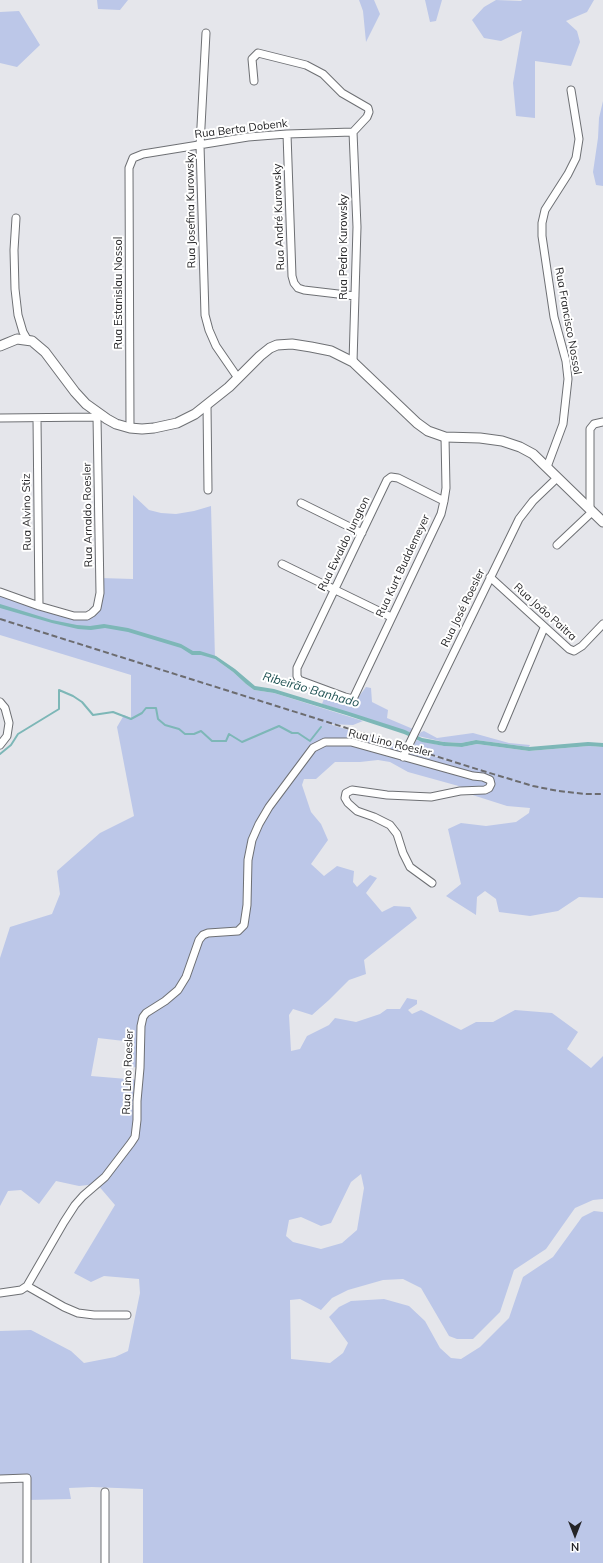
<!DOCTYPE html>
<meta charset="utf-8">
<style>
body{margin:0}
#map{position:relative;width:603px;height:1563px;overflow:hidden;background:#e5e6eb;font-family:Mulish,sans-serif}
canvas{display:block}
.north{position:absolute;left:555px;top:1515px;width:40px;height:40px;-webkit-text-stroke:3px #fff;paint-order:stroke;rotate:180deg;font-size:11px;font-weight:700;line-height:16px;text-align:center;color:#252527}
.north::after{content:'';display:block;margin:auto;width:14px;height:18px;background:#252527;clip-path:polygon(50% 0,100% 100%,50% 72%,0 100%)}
</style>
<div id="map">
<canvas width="603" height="1563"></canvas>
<div class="north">N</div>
</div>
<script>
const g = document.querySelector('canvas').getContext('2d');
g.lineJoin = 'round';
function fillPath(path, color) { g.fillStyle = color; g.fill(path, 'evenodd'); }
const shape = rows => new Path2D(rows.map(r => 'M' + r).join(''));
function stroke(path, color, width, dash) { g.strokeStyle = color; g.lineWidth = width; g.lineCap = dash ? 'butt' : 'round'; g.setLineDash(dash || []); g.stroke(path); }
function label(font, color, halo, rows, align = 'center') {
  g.font = font + ' Mulish,sans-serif'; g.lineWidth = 4; g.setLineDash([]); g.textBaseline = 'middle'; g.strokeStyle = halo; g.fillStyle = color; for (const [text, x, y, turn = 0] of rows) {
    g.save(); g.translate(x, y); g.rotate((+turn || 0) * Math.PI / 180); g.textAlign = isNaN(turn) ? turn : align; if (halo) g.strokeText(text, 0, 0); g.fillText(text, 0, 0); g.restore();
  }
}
fillPath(shape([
 [97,0,128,0,120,10,98,9],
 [359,0,374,0,380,14,366,42,363,11],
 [425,0,442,0,436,21,430,22],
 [496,0,521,1,522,0,594,0,587,12,566,21,577,31,580,42,571,66,535,61,535,118,516,116,513,83,522,31,501,41,484,38,472,20,484,7],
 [19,11,40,45,17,67,0,63,0,12],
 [603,101,603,186,596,185,593,172,598,138,599,118],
 [133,495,149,510,161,513,176,514,194,511,211,506,215,659,233,672,246,684,254,690,274,693,363,721,353,725,329,724,457,763,413,748,416,740,444,746,462,747,477,744,529,751,589,746,603,747,603,898,579,897,558,911,530,916,499,912,496,899,485,891,477,897,476,915,446,896,461,884,448,829,461,823,486,826,516,822,529,813,530,808,507,806,460,791,473,790,408,772,390,762,378,760,360,762,335,762,316,779,304,779,302,785,311,812,321,824,328,840,311,864,324,876,337,866,354,871,353,882,357,887,370,875,377,878,366,893,382,912,394,906,410,907,417,918,364,960,366,974,349,980,329,1000,312,1015,293,1009,289,1015,291,1051,300,1049,307,1036,329,1025,335,1018,356,1022,380,1014,387,1009,400,1009,407,998,417,1000,417,1004,408,1010,412,1014,421,1010,461,1030,476,1022,493,1022,515,1010,552,1013,578,1032,567,1049,591,1068,603,1056,603,1199,593,1200,575,1208,546,1249,514,1270,500,1312,473,1339,457,1339,449,1336,421,1288,403,1279,383,1280,348,1290,332,1298,321,1310,300,1299,290,1300,291,1359,330,1363,343,1353,348,1343,329,1317,339,1307,351,1301,384,1299,409,1306,425,1321,440,1348,451,1358,461,1359,480,1347,509,1318,523,1277,553,1257,582,1217,594,1211,603,1212,603,1563,143,1563,143,1489,92,1487,69,1488,71,1499,27,1500,27,1479,0,1479,0,1331,31,1330,71,1351,84,1363,115,1357,128,1351,140,1293,139,1279,104,1276,91,1282,74,1273,115,1205,97,1184,79,1186,56,1181,39,1204,21,1190,8,1191,0,1206,0,958,10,927,52,914,60,894,57,871,100,833,134,816,117,727,124,715,131,718,131,675,0,635,0,592,67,614,92,613,100,578,133,579],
 [98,1038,124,1041,133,1067,140,1068,139,1080,91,1076],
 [361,1174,364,1188,357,1230,342,1243,321,1249,293,1242,286,1236,289,1220,301,1217,321,1226,331,1223,351,1182],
 [366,687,371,688,372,702,388,710,387,718,413,729,412,733,322,704,327,691,353,701,357,699],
 [424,731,437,738,473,733,509,743,530,745,529,747,476,740,461,743,444,742,418,736,421,732]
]), '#bcc7e8');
fillPath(shape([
 [0,604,52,620,77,625,90,626,104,624,128,628,181,644,193,651,200,651,216,656,235,669,255,686,274,689,346,711,405,730,422,738,444,742,461,743,476,740,529,747,588,742,603,743,603,747,589,746,529,751,477,744,462,747,444,746,422,742,404,734,346,715,274,693,254,690,246,684,233,672,215,659,201,655,192,655,181,648,128,632,105,628,91,630,78,629,52,623,0,608]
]), '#7db7b7');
stroke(shape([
 [0,754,11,745,18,734,59,709,59,690,73,696,82,702,93,715,113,712,131,719,142,713,146,708,156,708,158,719,165,725,179,729,185,734,194,734,201,731,212,741,226,741,229,734,242,742,279,726,292,733,298,733,310,741,321,727]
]), '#7db7b7', 2);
const street = shape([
 [206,33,200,145,205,315,209,330,216,346,238,378],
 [254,81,252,59,258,53,306,65,323,74,342,93,368,108,369,112,367,117,353,132],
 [353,132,357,227,353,362],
 [287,134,292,276,294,283,298,288,304,290,355,296],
 [16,218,14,250,15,289,18,315,23,332,27,339],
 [207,405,208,490],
 [0,418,97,417],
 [37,418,39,606],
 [130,428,129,168,133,158,143,154,248,137,287,134,353,132],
 [547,467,563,424,568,379,566,361,554,317,542,236,542,223,545,210,568,174,576,158,579,139,571,90],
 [444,501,398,478,391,477,387,480,297,668,297,676,299,680,345,697,353,699,441,514,444,501,446,488,445,437],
 [301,503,362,533],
 [590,510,590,429,594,424,603,422],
 [557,545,592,512],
 [282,564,391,617],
 [490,577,569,649,574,651,582,646,603,624],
 [0,592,39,606,74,616,87,616,92,613,97,608,100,593,97,417,99,414],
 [0,702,5,708,9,723,7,736,0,745],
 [502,728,544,628],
 [403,757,519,519,533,501,557,478],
 [27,1286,64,1307,78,1313,94,1315,127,1315],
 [0,1293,21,1290,27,1286,64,1222,75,1205,83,1196,105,1177,131,1143,135,1137,137,1120,137,1101,140,1068,141,1026,143,1017,146,1013,165,1001,178,990,186,977,199,940,203,935,208,933,238,931,244,925,247,905,248,860,252,840,259,824,269,807,313,748,325,742,351,742,473,776,483,777,490,780,491,784,489,788,485,790,460,791,431,797,387,795,352,790,346,793,345,798,348,803,357,811,374,817,390,825,397,834,403,853,410,867,432,883],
 [0,1479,27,1478,27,1563],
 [105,1563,105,1492]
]);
const secondary = shape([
 [0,346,17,339,32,341,45,352,75,392,86,404,107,419,116,424,130,428,142,429,154,428,177,423,195,414,229,387,260,356,270,348,277,345,292,344,311,347,331,351,353,362,417,423,428,431,445,437,480,438,502,441,520,447,533,454,603,522]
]);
stroke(street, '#6e7074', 9);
stroke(secondary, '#6e7074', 11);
stroke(street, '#fff', 7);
stroke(secondary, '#fff', 9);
stroke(shape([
 [0,619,483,771,533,786,558,791,586,794,603,794]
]), '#6c6c6f', 2, [6, 3]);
label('11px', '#252527', '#fff', [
 ["Rua Berta Dobenk",241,129,-7],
 ["Rua Josefina Kurowsky",191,210,-91],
 ["Rua André Kurowsky",279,217,-92],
 ["Rua Pedro Kurowsky",344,247,-90],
 ["Rua Estanislau Nossol",119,293,-90],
 ["Rua Francisco Nossol",568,321,80],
 ["Rua Alvino Stiz",27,512,-91],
 ["Rua Arnaldo Roesler",88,515,-91],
 ["Rua Ewaldo Jungton",344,544,-64],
 ["Rua Kurt Buddemeyer",403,566,-65],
 ["Rua José Roesler",463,608,-64],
 ["Rua João Paitra",545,612,42],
 ["Rua Lino Roesler",390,743,14],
 ["Rua Lino Roesler",128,1072,-88]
]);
label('italic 12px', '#1e5152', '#fff', [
 ["Ribeirão Banhado",311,690,16]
]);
</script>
